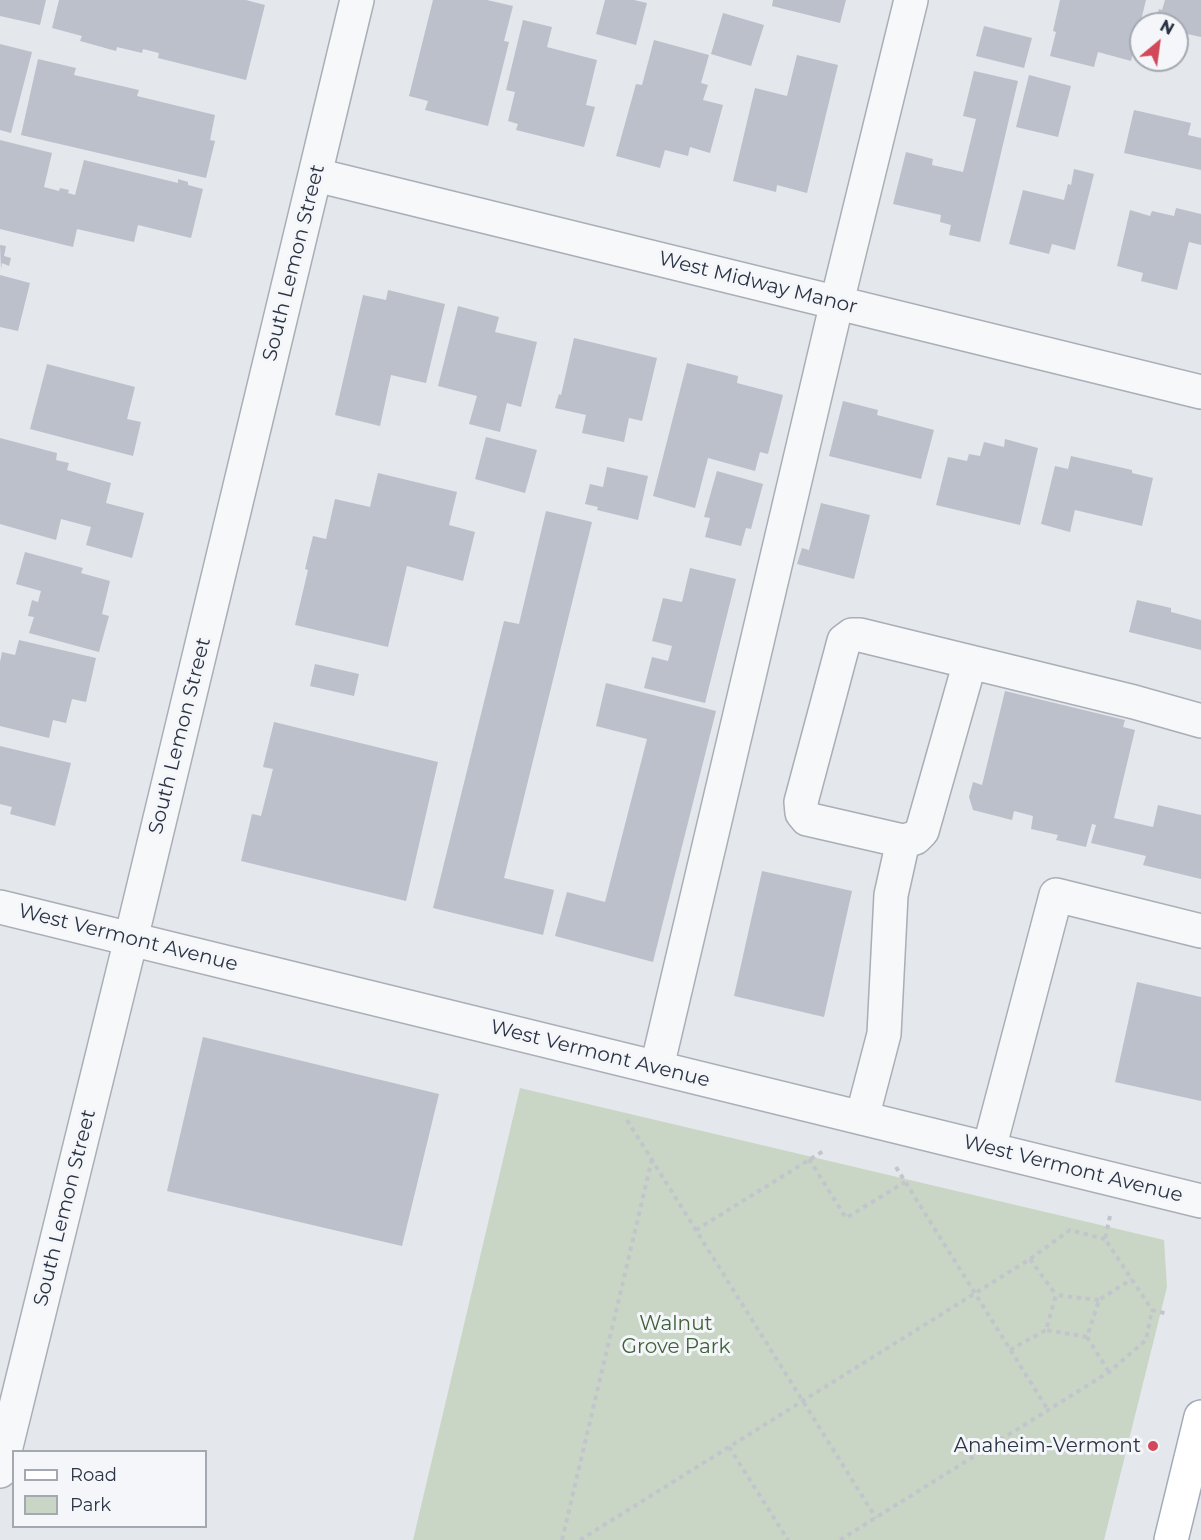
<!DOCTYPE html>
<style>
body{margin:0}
#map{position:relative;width:1201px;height:1540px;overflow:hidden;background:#e4e7ec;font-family:Montserrat,sans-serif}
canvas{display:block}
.legend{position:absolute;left:12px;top:1450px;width:195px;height:78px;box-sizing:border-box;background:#f4f6f9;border:2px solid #a4a8b1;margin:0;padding:8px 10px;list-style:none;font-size:18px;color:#2b3445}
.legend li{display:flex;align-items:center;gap:12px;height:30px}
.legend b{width:30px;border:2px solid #a4a8b1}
.north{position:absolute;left:1129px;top:12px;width:60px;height:60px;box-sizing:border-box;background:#f4f6f9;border:2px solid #a4a8b1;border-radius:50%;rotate:29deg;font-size:16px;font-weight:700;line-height:24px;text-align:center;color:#2b3445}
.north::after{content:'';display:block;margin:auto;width:21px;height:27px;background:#d1495b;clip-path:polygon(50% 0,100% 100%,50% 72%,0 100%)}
</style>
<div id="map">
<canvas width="1201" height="1540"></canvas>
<ul class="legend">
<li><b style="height:8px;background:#fff"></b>Road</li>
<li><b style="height:16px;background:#c9d6c5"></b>Park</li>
</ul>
<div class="north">N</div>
</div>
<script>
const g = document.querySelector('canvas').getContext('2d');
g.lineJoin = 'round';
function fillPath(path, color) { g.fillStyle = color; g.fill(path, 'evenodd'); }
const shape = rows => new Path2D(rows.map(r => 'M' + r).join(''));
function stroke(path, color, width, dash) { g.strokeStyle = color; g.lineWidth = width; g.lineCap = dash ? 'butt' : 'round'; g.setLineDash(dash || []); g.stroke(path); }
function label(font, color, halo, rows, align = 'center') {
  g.font = font + ' Montserrat,sans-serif'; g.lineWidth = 6; g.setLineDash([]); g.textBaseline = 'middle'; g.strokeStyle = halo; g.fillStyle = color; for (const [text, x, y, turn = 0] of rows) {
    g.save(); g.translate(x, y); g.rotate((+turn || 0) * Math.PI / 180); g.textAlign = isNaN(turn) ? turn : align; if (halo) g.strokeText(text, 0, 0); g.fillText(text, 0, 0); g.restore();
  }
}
fillPath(shape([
 [520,1088,1164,1240,1167,1287,1104,1540,413,1540]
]), '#c9d6c5');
fillPath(shape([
 [0,0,46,0,40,25,0,16],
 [59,0,246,0,265,5,246,80,158,58,159,53,143,49,142,53,117,47,116,51,80,41,82,36,52,28],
 [433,0,487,0,513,6,504,41,509,42,488,126,425,110,428,101,409,96],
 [605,0,634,0,647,3,636,45,596,34],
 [773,0,846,0,840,23,772,6],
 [1060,0,1146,0,1131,61,1098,52,1094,67,1050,56,1056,32,1053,31],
 [1165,0,1201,0,1201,37,1183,33,1178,53,1177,24,1155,24,1159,9,1162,10],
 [723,13,764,25,751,66,711,54],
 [523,20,552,27,547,47,597,60,586,105,595,107,584,147,516,130,518,124,508,121,515,92,506,90],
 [984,26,1032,38,1024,68,976,56],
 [654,40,709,55,701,83,708,85,703,100,723,105,710,153,690,147,688,156,665,150,660,168,616,156,636,84,642,85],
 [0,44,32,52,11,133,0,130],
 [797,55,838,65,807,193,777,185,776,192,733,181,755,88,787,96],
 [38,59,76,68,74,75,139,90,137,96,215,115,210,140,215,141,206,178,21,135],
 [1162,60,1176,60,1175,64],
 [974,71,1018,81,980,242,949,235,951,225,940,222,941,215,893,204,906,152,933,159,932,165,963,172,976,119,963,116],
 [1029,75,1071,86,1058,137,1016,127],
 [1134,110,1191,123,1188,135,1201,138,1201,170,1124,153],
 [0,140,52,153,44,187,59,191,60,188,69,190,68,193,75,195,84,160,178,183,178,179,188,182,188,185,203,189,191,238,138,225,134,242,77,229,73,247,0,229],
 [1074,169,1094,174,1075,250,1052,244,1049,254,1009,244,1023,190,1064,200,1068,184,1071,185],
 [1176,208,1201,214,1201,245,1189,242,1177,290,1141,281,1143,273,1117,266,1130,210,1150,216,1152,211,1174,216],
 [0,245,6,246,4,256,11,258,9,266,2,263,1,269],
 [0,275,30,283,18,331,0,327],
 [388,290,445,304,426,383,391,375,380,426,335,415,363,295,386,300],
 [458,306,499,317,495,332,537,342,521,407,507,403,500,432,469,424,477,396,438,386],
 [574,338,657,358,642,421,629,418,624,442,582,433,586,415,555,408,559,394,561,395],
 [687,363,738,376,737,383,783,395,768,454,760,452,755,471,708,458,695,508,653,496],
 [47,364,135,387,127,419,141,422,133,456,30,429],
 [843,401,878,410,877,415,934,430,921,479,829,456],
 [486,437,537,450,525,493,475,479],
 [0,438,57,453,56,460,69,463,67,470,111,483,106,503,144,513,132,558,86,545,91,527,61,519,56,540,0,524],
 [1005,439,1038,448,1020,525,936,505,948,457,967,461,969,454,980,456,984,442,1004,447],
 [1071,456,1132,470,1132,473,1153,478,1142,526,1075,510,1070,532,1041,524,1055,466,1068,469],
 [607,467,648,476,638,520,597,510,598,507,585,504,590,484,603,487],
 [717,471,763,484,751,529,746,528,741,546,705,537,710,518,704,517],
 [378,473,457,492,449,525,475,532,463,581,407,566,388,647,295,625,308,570,305,569,313,536,326,539,335,499,370,507],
 [821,503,870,515,854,579,797,564,802,548,809,550],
 [546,511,592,522,504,878,554,890,543,935,433,908,504,621,519,624],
 [25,552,83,568,81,573,110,581,102,614,109,616,99,652,29,633,34,617,28,616,32,600,38,602,41,591,16,584],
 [690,568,736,579,705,703,644,688,652,657,668,661,672,646,652,641,663,598,682,602],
 [1137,600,1171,608,1171,612,1201,620,1201,650,1129,632],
 [19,640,96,658,86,702,72,699,66,723,53,720,49,738,0,726,0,662,2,652,15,655],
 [315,664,359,674,354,696,310,686],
 [606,683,716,711,653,962,555,936,567,892,605,902,647,739,596,726],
 [1005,691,1125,720,1123,727,1135,730,1114,818,1153,827,1158,805,1201,815,1201,879,1143,865,1146,856,1091,843,1096,825,1092,824,1086,847,1056,840,1058,835,1031,829,1033,816,1014,811,1012,820,973,810,969,797,973,782,982,785],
 [274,722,438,762,406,901,241,861,252,814,261,816,273,769,263,767],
 [0,746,71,763,55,826,10,814,12,807,0,804],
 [762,871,852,891,824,1017,734,996],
 [1137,982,1201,997,1201,1101,1115,1082],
 [203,1037,439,1094,402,1246,167,1191]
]), '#bbc0ca');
const minor = shape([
 [316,175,1201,392],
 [970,662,922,831,915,838,903,841,807,819,802,813,801,802,844,641,852,635,860,635,1134,702,1201,721],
 [0,907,1201,1201],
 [657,1067,837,302,911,0],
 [862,1118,884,1034,891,895,903,841],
 [989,1149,1056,895,1201,931],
 [0,1471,131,939,357,0]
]);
const major = shape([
 [1171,1540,1201,1417]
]);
stroke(minor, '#a9aeb7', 36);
stroke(major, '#a3abb8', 36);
stroke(shape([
 [627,1120,876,1518],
 [809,1159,846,1218,905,1182],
 [896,1167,1048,1410],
 [1110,1216,1105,1239,1152,1310,1168,1314],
 [696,1230,825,1150],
 [1030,1259,1056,1295],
 [1099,1300,1056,1295,1046,1330,1087,1337,1099,1300,1132,1279],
 [1087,1337,1109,1372],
 [1010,1350,1046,1330],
 [729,1447,788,1540],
 [562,1540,652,1159],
 [580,1540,1030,1259,1070,1230,1105,1239],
 [840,1540,1109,1372,1146,1340,1152,1310]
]), '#c2c5cb', 4, [4.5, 4.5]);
stroke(minor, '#f7f8fa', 33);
stroke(major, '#fff', 33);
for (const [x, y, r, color] of [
 [1153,1446,6,"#d1495b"]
]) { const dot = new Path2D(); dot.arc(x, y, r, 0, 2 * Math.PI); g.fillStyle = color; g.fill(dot); stroke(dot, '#f4f6f9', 2); }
label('20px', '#2b3445', '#f4f6f9', [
 ["South Lemon Street",294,263,-76],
 ["West Midway Manor",758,283,14],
 ["South Lemon Street",180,736,-76],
 ["West Vermont Avenue",128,938,14],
 ["West Vermont Avenue",600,1054,14],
 ["West Vermont Avenue",1073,1169,14],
 ["South Lemon Street",65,1208,-76]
]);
label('20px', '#3f6138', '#f4f6f9', [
 ["Walnut",676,1324],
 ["Grove Park",676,1347]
]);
label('20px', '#2b3445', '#f4f6f9', [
 ["Anaheim-Vermont",1141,1446]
], 'right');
</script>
